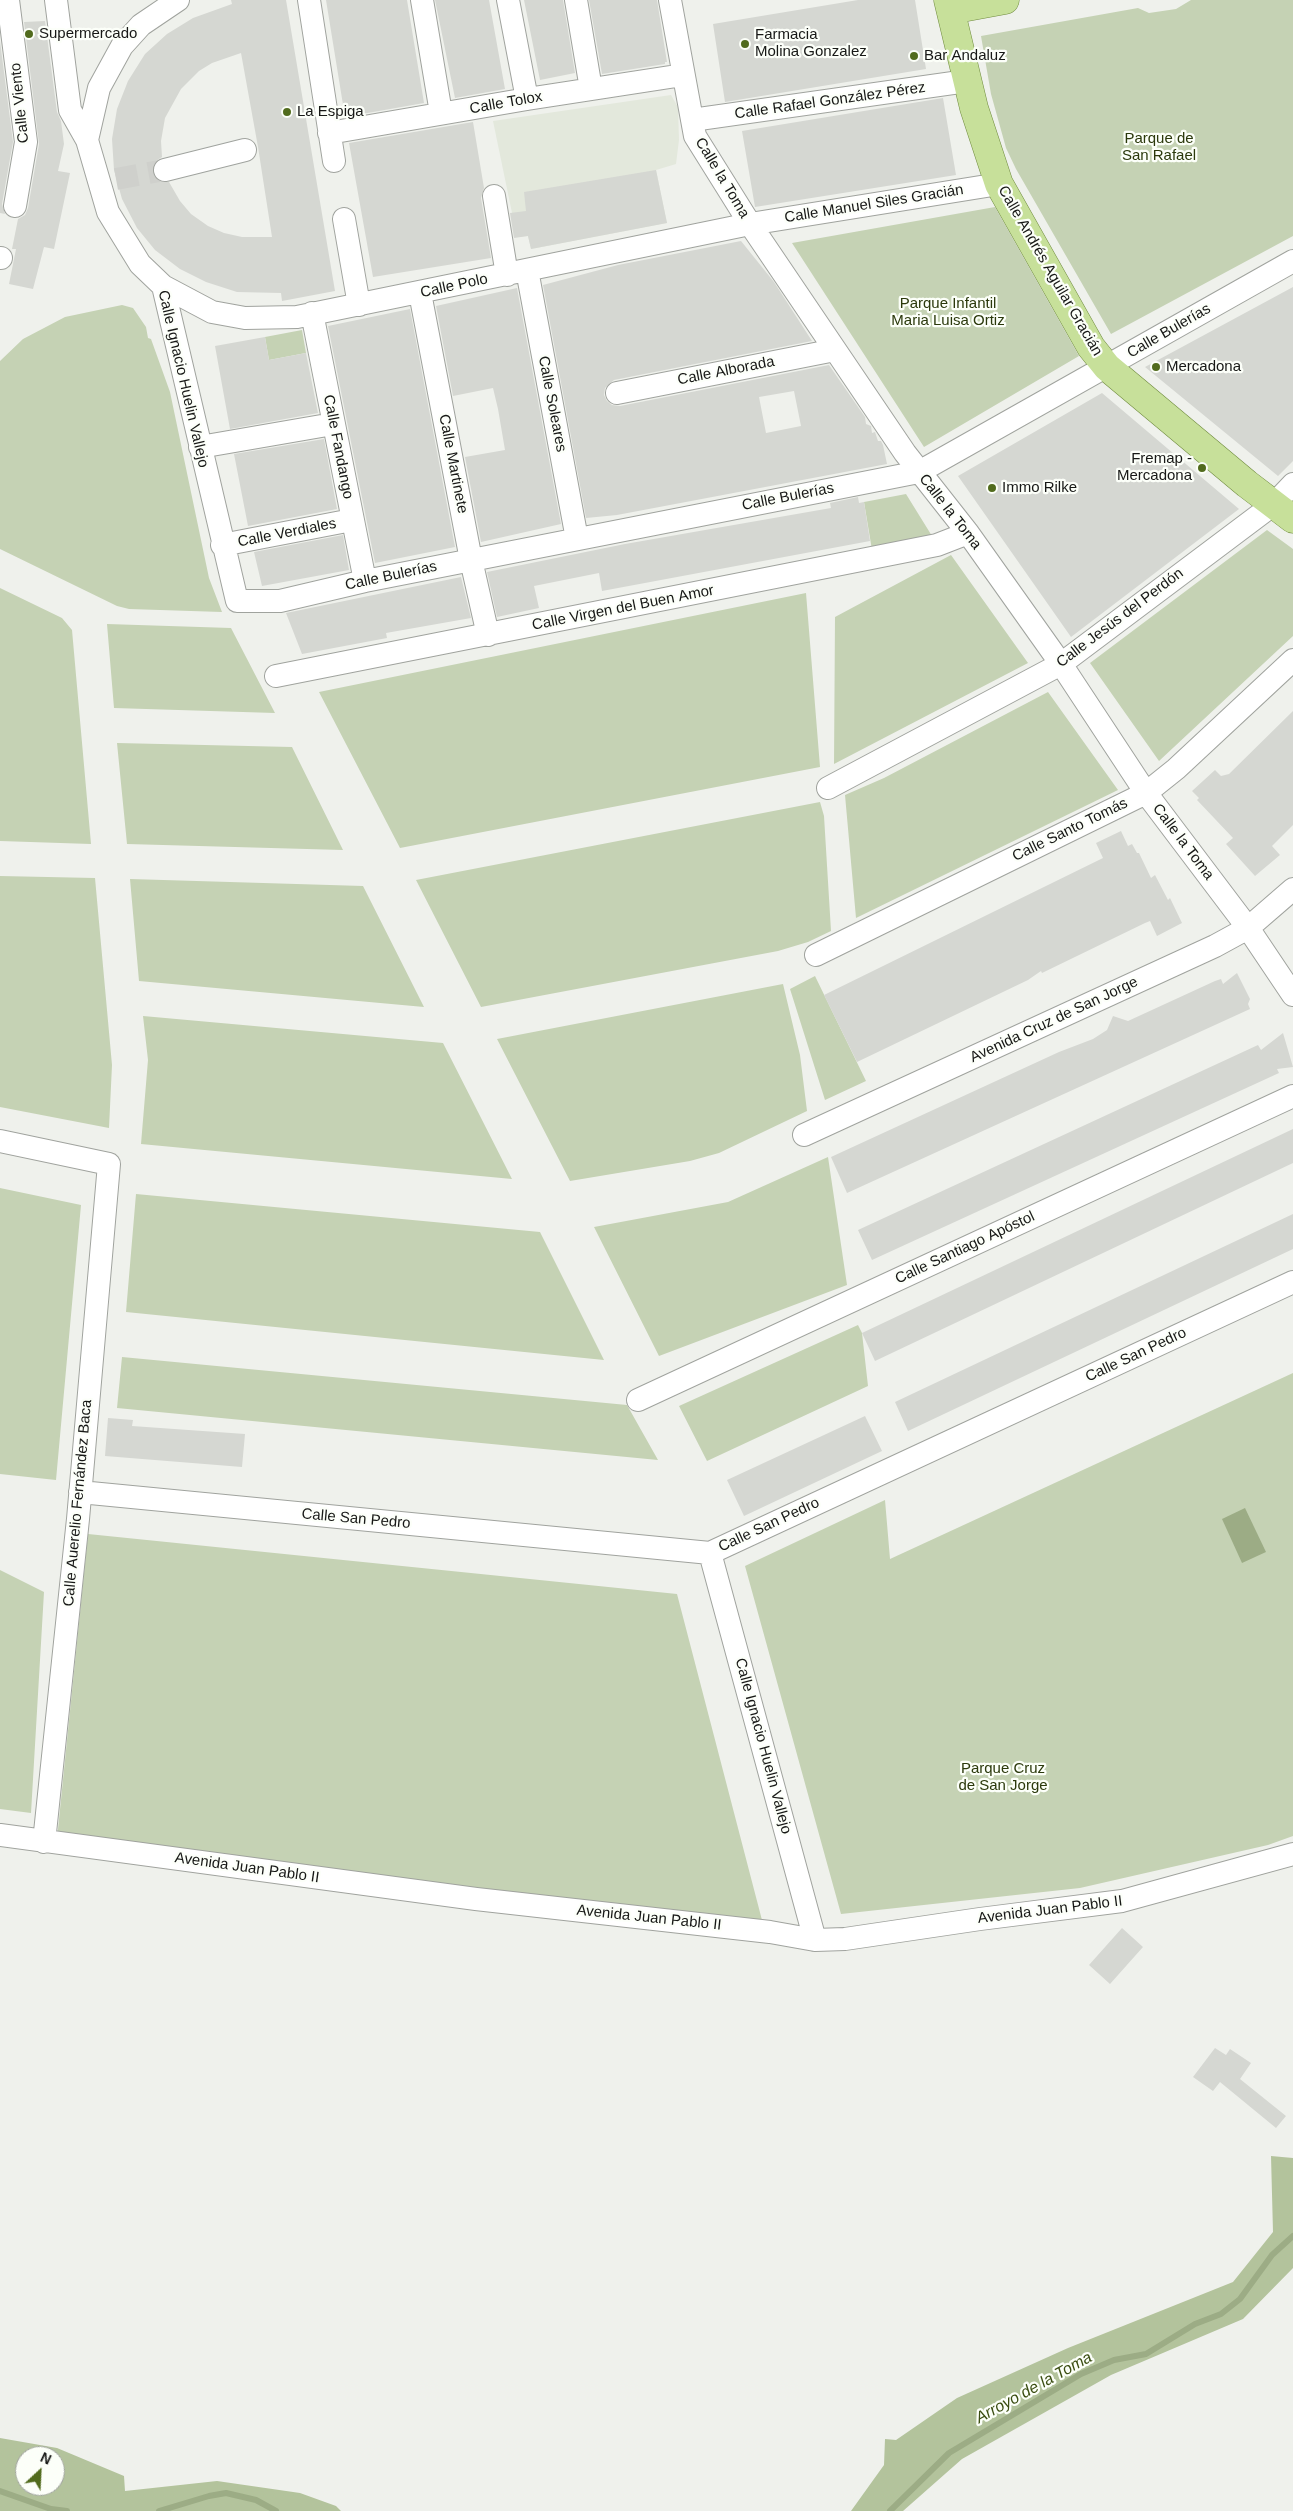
<!DOCTYPE html>
<meta charset="utf-8">
<style>
body{margin:0}
#map{position:relative;width:1293px;height:2511px;overflow:hidden;background:#eff1ec;font-family:Helvetica,sans-serif}
canvas{display:block}
.north{position:absolute;left:15px;top:2446px;width:50px;height:50px;box-sizing:border-box;background:#fcfff9;border:1px solid #a0a39e;border-radius:50%;rotate:25deg;font-size:14px;font-weight:700;line-height:20px;text-align:center;color:#171816}
.north::after{content:'';display:block;margin:auto;width:18px;height:22px;background:#516b1d;clip-path:polygon(50% 0,100% 100%,50% 72%,0 100%)}
</style>
<div id="map">
<canvas width="1293" height="2511"></canvas>
<div class="north">N</div>
</div>
<script>
const g = document.querySelector('canvas').getContext('2d');
g.lineJoin = 'round';
function fillPath(path, color) { g.fillStyle = color; g.fill(path, 'evenodd'); }
const shape = rows => new Path2D(rows.map(r => 'M' + r).join(''));
function stroke(path, color, width, dash) { g.strokeStyle = color; g.lineWidth = width; g.lineCap = dash ? 'butt' : 'round'; g.setLineDash(dash || []); g.stroke(path); }
function label(font, color, halo, rows, align = 'center') {
  g.font = font + ' Helvetica,sans-serif'; g.lineWidth = 4.5; g.setLineDash([]); g.textBaseline = 'middle'; g.strokeStyle = halo; g.fillStyle = color; for (const [text, x, y, turn = 0] of rows) {
    g.save(); g.translate(x, y); g.rotate((+turn || 0) * Math.PI / 180); g.textAlign = isNaN(turn) ? turn : align; if (halo) g.strokeText(text, 0, 0); g.fillText(text, 0, 0); g.restore();
  }
}
fillPath(shape([
 [671,95,678,107,679,140,676,164,656,170,667,223,531,249,528,236,517,237,493,121]
]), '#e3e8dc');
fillPath(shape([
 [1191,0,1293,0,1293,236,1111,334,1016,169,1006,148,991,94,981,36,1138,8,1149,13,1176,9],
 [995,207,1079,356,924,447,792,243],
 [122,305,133,308,146,327,148,338,151,339,170,392,209,578,222,612,129,609,117,606,0,549,0,361,23,339,65,317],
 [302,330,306,353,269,360,265,337],
 [906,494,932,536,872,550,864,502],
 [1267,530,1293,549,1293,636,1159,761,1090,663],
 [951,555,1028,663,834,764,835,617],
 [0,588,62,618,72,630,91,844,0,841],
 [806,593,820,767,400,848,319,692],
 [107,624,231,628,275,713,114,708],
 [1048,692,1118,790,856,918,845,795,884,778],
 [117,743,292,747,343,850,127,844],
 [820,802,824,816,831,931,808,942,778,951,481,1007,416,880],
 [0,876,95,878,112,1065,109,1128,0,1107],
 [130,879,363,886,424,1007,139,981],
 [815,976,866,1081,825,1100,790,989],
 [783,984,800,1055,807,1111,719,1153,690,1161,570,1181,497,1039],
 [143,1016,443,1043,512,1179,141,1144,148,1060],
 [828,1157,847,1285,659,1356,594,1227,728,1202],
 [0,1188,81,1205,56,1480,0,1474],
 [136,1194,540,1232,604,1360,126,1312],
 [858,1325,862,1333,868,1386,707,1461,679,1406],
 [122,1357,627,1405,658,1460,117,1408],
 [1293,1373,1293,1836,1268,1845,1080,1888,841,1914,745,1566,885,1500,890,1559],
 [88,1534,677,1594,763,1924,57,1839],
 [0,1570,44,1592,31,1813,0,1809]
]), '#c5d2b4');
fillPath(shape([
 [1271,2156,1293,2158,1293,2268,1243,2319,1111,2375,962,2459,903,2511,851,2511,884,2465,885,2439,896,2440,957,2398,1068,2348,1233,2282,1273,2232],
 [0,2438,57,2448,124,2476,125,2491,217,2481,300,2493,336,2506,341,2511,0,2511],
 [25,2456,55,2456,55,2486,25,2486]
]), '#b3c39c');
fillPath(shape([
 [1245,1508,1266,1552,1242,1563,1222,1519]
]), '#9cac85');
stroke(shape([
 [0,2491,51,2509,67,2511],
 [159,2511,209,2496,226,2493,256,2500,276,2511],
 [890,2511,949,2453,1081,2374,1114,2360,1146,2354,1195,2324,1221,2314,1240,2299,1272,2255,1293,2236]
]), '#9cac85', 6);
fillPath(shape([
 [231,0,286,0,335,291,282,301,281,293,237,292,206,282,180,269,155,250,137,228,122,199,114,170,112,139,117,109,128,81,145,54,167,34,193,18,232,4],
 [241,53,258,147,272,237,242,237,224,233,208,226,191,214,180,201,169,182,161,182,152,173,156,161,162,157,161,141,165,118,181,89,199,71,212,63],
 [326,0,407,0,424,103,345,117],
 [435,0,489,0,505,89,455,98],
 [524,0,563,0,575,73,540,80],
 [589,0,657,0,667,62,665,62,665,64,602,74],
 [858,0,915,0,926,69,725,102,713,24],
 [45,21,57,112,61,121,64,144,58,171,70,173,54,249,44,247,33,289,9,284,16,249,12,249,18,219,25,215,28,208,39,144,24,22],
 [0,41,13,142,2,204,5,214,0,213],
 [943,98,956,175,755,207,742,131],
 [473,122,484,188,481,198,491,258,373,277,349,143],
 [656,170,667,223,531,249,528,236,514,238,510,213,526,211,524,192],
 [741,241,774,282,812,341,614,380,605,388,604,395,607,401,612,405,620,406,829,365,865,417,866,424,871,426,872,433,875,432,878,441,881,441,883,445,887,464,617,515,586,518,543,285,618,265],
 [794,391,801,426,766,433,759,397],
 [1293,287,1293,461,1278,476,1145,367],
 [517,288,561,524,481,542,465,457,505,450,498,409,493,388,453,396,436,306],
 [410,309,455,547,375,563,328,326],
 [265,337,269,360,306,353,318,413,230,429,215,346],
 [1102,393,1239,509,1071,637,958,476],
 [324,439,337,509,248,526,234,454],
 [858,497,859,503,864,502,870,541,602,591,599,573,534,586,539,608,497,617,487,572,625,544,831,508,830,503],
 [343,535,349,570,262,586,254,552],
 [461,577,471,618,386,633,387,638,302,654,286,613],
 [1293,711,1293,825,1272,846,1280,855,1255,876,1226,844,1233,838,1197,800,1199,798,1192,791,1215,770,1221,776,1229,774],
 [1121,831,1128,846,1132,844,1137,853,1139,853,1151,878,1155,875,1168,900,1170,898,1182,923,1157,936,1150,921,1145,923,1042,973,1041,971,1028,980,857,1062,824,995,1103,858,1096,843],
 [1237,973,1250,999,1248,1004,1250,1009,847,1193,831,1157,1059,1052,1093,1039,1107,1030,1113,1016,1128,1021,1215,981,1221,979,1223,984],
 [1283,1033,1293,1067,1277,1069,1279,1073,872,1260,858,1230,1258,1045,1261,1050],
 [1293,1129,1293,1163,875,1361,862,1333],
 [1293,1214,1293,1249,908,1431,895,1402],
 [865,1416,882,1451,744,1516,727,1480],
 [108,1418,133,1420,132,1426,245,1434,242,1467,105,1456],
 [1122,1928,1143,1947,1110,1984,1089,1965],
 [1215,2048,1226,2055,1230,2049,1251,2063,1240,2079,1286,2116,1276,2128,1220,2082,1213,2091,1193,2077]
]), '#d5d7d2');
stroke(shape([
 [116,179,165,170]
]), '#cfd0cc', 22, [22, 11]);
const minor = shape([
 [8,0,26,142,15,206],
 [56,0,70,110,87,140,108,212,140,264,163,286,237,601,280,601,365,581,919,472,1293,261],
 [309,0,334,161],
 [422,0,441,113],
 [508,0,527,99],
 [576,0,591,89],
 [670,0,695,136,750,224,905,453,968,533,1061,664,1146,793,1248,928,1293,995],
 [692,120,967,81],
 [329,133,527,99,683,75],
 [87,140,99,88,122,46,141,25,178,0],
 [165,170,245,150],
 [494,196,507,275],
 [344,219,359,305],
 [0,258,1,258],
 [527,270,577,539],
 [163,286,212,312,245,318,297,317,750,224,999,184],
 [420,293,471,560,488,635],
 [312,313,365,581],
 [617,393,835,350],
 [200,447,333,424],
 [222,545,352,520],
 [276,676,937,545,968,533],
 [828,788,1061,664,1274,504,1293,484],
 [816,955,1146,793,1176,769,1293,660],
 [804,1135,1215,946,1248,928,1293,889],
 [0,1141,109,1164,78,1519,44,1842],
 [638,1400,1293,1096],
 [80,1492,710,1553,1293,1282],
 [710,1553,815,1940],
 [0,1835,476,1899,770,1932,815,1940,845,1939,980,1919,1122,1901,1293,1854]
]);
const major = shape([
 [948,0,974,108,999,184,1091,347,1107,367,1247,484,1293,519],
 [951,10,1005,0]
]);
stroke(minor, '#a0a39e', 24);
stroke(major, '#718c40', 29);
stroke(minor, '#fff', 22);
stroke(major, '#c7e09a', 28);
for (const [x, y, r, color] of [
 [29,34,5,"#516b1d"],
 [745,44,5,"#516b1d"],
 [914,56,5,"#516b1d"],
 [287,112,5,"#516b1d"],
 [1156,367,5,"#516b1d"],
 [1202,468,5,"#516b1d"],
 [992,488,5,"#516b1d"]
]) { const dot = new Path2D(); dot.arc(x, y, r, 0, 2 * Math.PI); g.fillStyle = color; g.fill(dot); stroke(dot, '#fcfff9', 2); }
label('15px', '#171816', '#fcfff9', [
 ["Supermercado",39,34],
 ["Farmacia",755,35],
 ["Molina Gonzalez",755,52],
 ["Bar Andaluz",924,56],
 ["La Espiga",297,112],
 ["Mercadona",1166,367],
 ["Fremap -",1192,459,"right"],
 ["Mercadona",1192,476,"right"],
 ["Immo Rilke",1002,488]
], 'left');
label('15px', '#171816', '#fcfff9', [
 ["Calle Rafael González Pérez",830,101,-8],
 ["Calle Viento",20,103,-96],
 ["Calle Tolox",506,103,-10],
 ["Calle la Toma",722,178,59],
 ["Calle Manuel Siles Gracián",874,204,-9],
 ["Calle Andrés Aguilar Gracián",1050,271,60],
 ["Calle Polo",454,286,-12],
 ["Calle Bulerías",1169,331,-30],
 ["Calle Alborada",726,371,-11],
 ["Calle Ignacio Huelin Vallejo",183,379,77],
 ["Calle Soleares",552,404,79],
 ["Calle Fandango",338,447,79],
 ["Calle Martinete",453,464,79],
 ["Calle Bulerías",788,497,-11],
 ["Calle la Toma",950,512,52],
 ["Calle Verdiales",287,533,-11],
 ["Calle Bulerías",391,576,-12],
 ["Calle Virgen del Buen Amor",623,608,-11],
 ["Calle Jesús del Perdón",1120,618,-37],
 ["Calle Santo Tomás",1070,830,-26],
 ["Calle la Toma",1183,842,53],
 ["Avenida Cruz de San Jorge",1054,1020,-25],
 ["Calle Santiago Apóstol",965,1248,-25],
 ["Calle San Pedro",1136,1355,-25],
 ["Calle Auerelio Fernández Baca",78,1503,-85],
 ["Calle San Pedro",356,1519,5],
 ["Calle San Pedro",769,1525,-25],
 ["Calle Ignacio Huelin Vallejo",763,1746,75],
 ["Avenida Juan Pablo II",247,1868,8],
 ["Avenida Juan Pablo II",1050,1910,-7],
 ["Avenida Juan Pablo II",649,1918,6]
]);
label('15px', '#2b390c', '#fcfff9', [
 ["Parque de",1159,139],
 ["San Rafael",1159,156],
 ["Parque Infantil",948,304],
 ["Maria Luisa Ortiz",948,321],
 ["Parque Cruz",1003,1769],
 ["de San Jorge",1003,1786]
]);
label('italic 16px', '#3a4d11', '#fcfff9', [
 ["Arroyo de la Toma",1034,2388,-29]
]);
</script>
